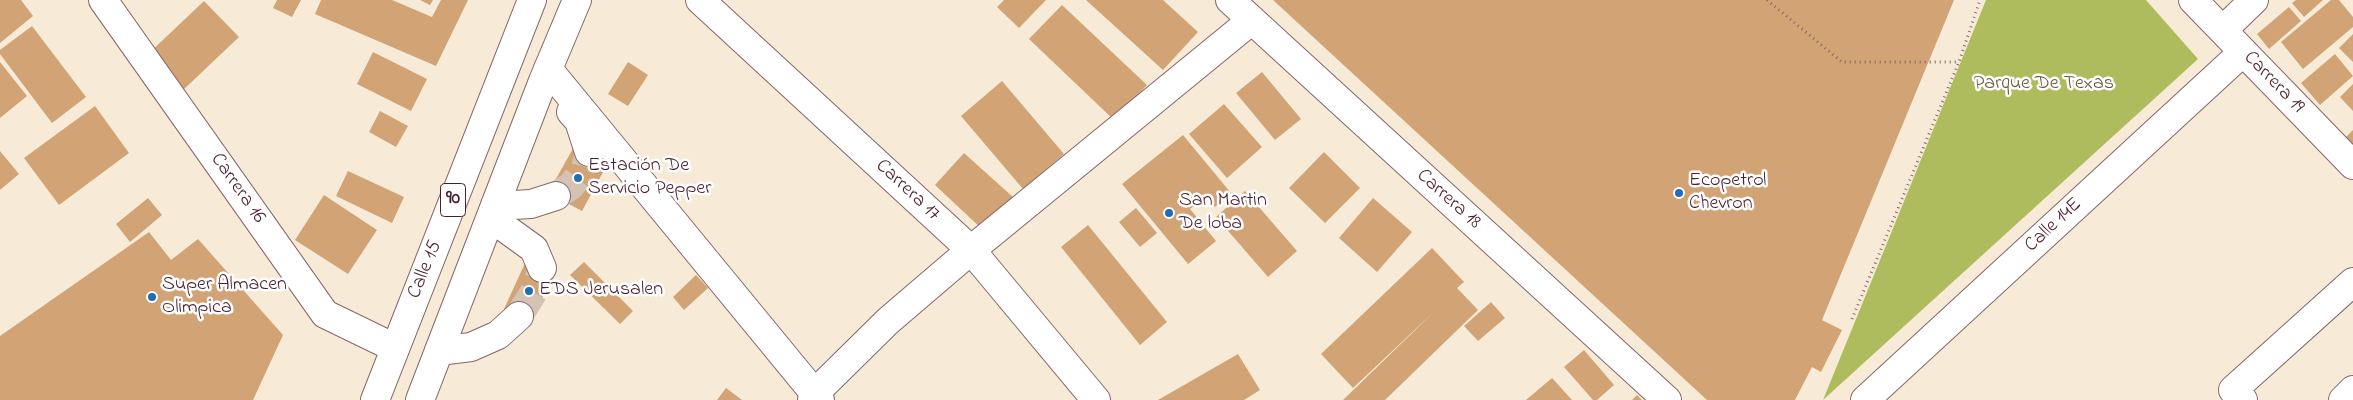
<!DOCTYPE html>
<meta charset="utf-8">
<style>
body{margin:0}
canvas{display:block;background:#f7ebd8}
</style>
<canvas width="2353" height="400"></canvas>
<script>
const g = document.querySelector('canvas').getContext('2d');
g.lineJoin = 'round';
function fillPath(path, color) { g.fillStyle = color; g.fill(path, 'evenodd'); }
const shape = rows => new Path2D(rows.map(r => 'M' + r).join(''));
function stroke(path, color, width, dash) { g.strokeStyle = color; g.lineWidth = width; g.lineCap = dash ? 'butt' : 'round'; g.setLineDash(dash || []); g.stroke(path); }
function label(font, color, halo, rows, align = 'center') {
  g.font = font + ' "Indie Flower",sans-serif'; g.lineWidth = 5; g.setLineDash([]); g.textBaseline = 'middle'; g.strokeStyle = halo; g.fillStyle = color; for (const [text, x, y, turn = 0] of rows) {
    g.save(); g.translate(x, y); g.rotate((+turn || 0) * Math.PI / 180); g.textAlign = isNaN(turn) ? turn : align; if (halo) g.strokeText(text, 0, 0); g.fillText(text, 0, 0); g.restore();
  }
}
fillPath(shape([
 [1986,0,2146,0,2198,59,1823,400]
]), '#aebc5e');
fillPath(shape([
 [0,0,21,0,33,16,0,43],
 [277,0,301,0,292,17,273,8],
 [321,0,392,0,432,17,441,0,468,0,436,66,315,14],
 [420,0,433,0,430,5],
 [1004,0,1046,0,1019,28,997,7],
 [1086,0,1163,0,1198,32,1163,70],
 [1273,0,1954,0,1822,320,1842,330,1821,372,1812,367,1795,400,1707,400],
 [2296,0,2323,0,2304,17,2292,3],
 [2331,0,2339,0,2353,17,2353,27,2303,69,2281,42],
 [204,1,239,37,181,92,146,56],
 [1062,5,1147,85,1114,120,1029,39],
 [2289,7,2301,21,2269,49,2257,34],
 [32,26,86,97,52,123,0,54,0,50],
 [2353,34,2353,62,2339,48],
 [373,52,427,79,411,111,357,84],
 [2335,54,2353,76,2320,105,2301,83],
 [0,62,27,96,0,118],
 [628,62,648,75,628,106,608,94],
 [1262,72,1301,119,1275,140,1236,93],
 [1002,81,1064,154,1023,189,961,116],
 [2353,84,2353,111,2340,97],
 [1224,104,1262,147,1227,178,1189,134],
 [95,106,129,153,59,205,24,158],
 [380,111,408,126,396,147,369,132],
 [2353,130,2353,147,2345,138],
 [1183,135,1231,193,1215,207,1206,196,1190,209,1216,241,1188,264,1122,184],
 [575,145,608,163,582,211,548,193],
 [0,151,19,174,0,190],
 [1324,152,1360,188,1325,223,1289,188],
 [964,153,1014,198,984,231,935,185],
 [348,171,404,197,392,223,336,196],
 [1245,191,1297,251,1268,277,1216,217],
 [324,195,377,230,348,274,295,240],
 [148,198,162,215,130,242,116,224],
 [1373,198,1412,232,1377,272,1339,238],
 [1136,208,1157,233,1140,247,1119,222],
 [1088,225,1167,322,1140,345,1061,247],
 [149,232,171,260,198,239,283,335,253,400,0,400,0,336],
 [1432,248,1464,282,1457,288,1478,310,1385,400,1343,400,1438,308,1353,388,1321,354],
 [526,261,554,273,531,322,504,309],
 [584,262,633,311,620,324,570,275],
 [696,275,708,288,684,310,673,297],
 [1491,302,1505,318,1478,341,1464,326],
 [1584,350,1614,385,1597,400,1593,400,1564,367],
 [1238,354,1260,390,1244,400,1158,400],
 [1552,378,1572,400,1526,400],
 [726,388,742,400,717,400],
 [1637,395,1642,400,1632,400]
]), '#d1a375');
stroke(shape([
 [556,196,571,186,585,168,589,152],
 [519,316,535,290,542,268]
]), '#d4c2b5', 28, [28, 14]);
const minor = shape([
 [103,0,325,314,395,348],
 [700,0,971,250,1096,400],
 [1230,0,1667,400],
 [2193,0,2353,165],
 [2223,30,2254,0],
 [548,69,820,400],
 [571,112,579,121,589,152,604,137],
 [495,206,531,204,556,196],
 [491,218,534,249,542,268],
 [439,351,471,347,498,335,519,316],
 [812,400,815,393,888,321,971,250,1252,20],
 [1865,400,2243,52],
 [2243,400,2233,390,2353,282],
 [2343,400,2353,390]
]);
const highway = shape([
 [375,400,532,0],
 [420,400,543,81,577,0]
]);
stroke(minor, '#876668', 30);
stroke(highway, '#876668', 30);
stroke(shape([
 [1767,0,1842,62,1959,62],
 [1852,319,1959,62,1980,0]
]), '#876668', 3, [1, 4]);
stroke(minor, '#fff', 28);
stroke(highway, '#fff', 28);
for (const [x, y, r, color] of [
 [578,178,5,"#1f6fb2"],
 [1679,193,5,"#1f6fb2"],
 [1169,213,5,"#1f6fb2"],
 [529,291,5,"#1f6fb2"],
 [152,297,5,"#1f6fb2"]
]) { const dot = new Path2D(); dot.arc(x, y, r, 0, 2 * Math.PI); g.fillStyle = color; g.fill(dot); stroke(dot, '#fff', 2); }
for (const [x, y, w] of [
 [453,200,25]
]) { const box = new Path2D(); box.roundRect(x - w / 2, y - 16.5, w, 33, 4); g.fillStyle = '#fff'; g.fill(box); stroke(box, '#4a1f2b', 1); }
label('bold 19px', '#4a1f2b', null, [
 ["90",453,200]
]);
label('20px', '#4a1f2b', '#fff', [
 ["Carrera 19",2273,83,46],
 ["Carrera 16",237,189,55],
 ["Carrera 17",907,191,43],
 ["Carrera 18",1448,200,42],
 ["Calle 14E",2054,226,-43],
 ["Calle 15",426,270,-68]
]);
label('20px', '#6d563d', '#fff', [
 ["Parque De Texas",2044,85]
]);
label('20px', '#4a1f2b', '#fff', [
 ["Estación De",588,167],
 ["Servicio Pepper",588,190],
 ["Ecopetrol",1689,182],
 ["Chevron",1689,205],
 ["San Martin",1179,202],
 ["De loba",1179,225],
 ["Super Almacen",162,286],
 ["Olimpica",162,309],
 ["EDS Jerusalen",539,291]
], 'left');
</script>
